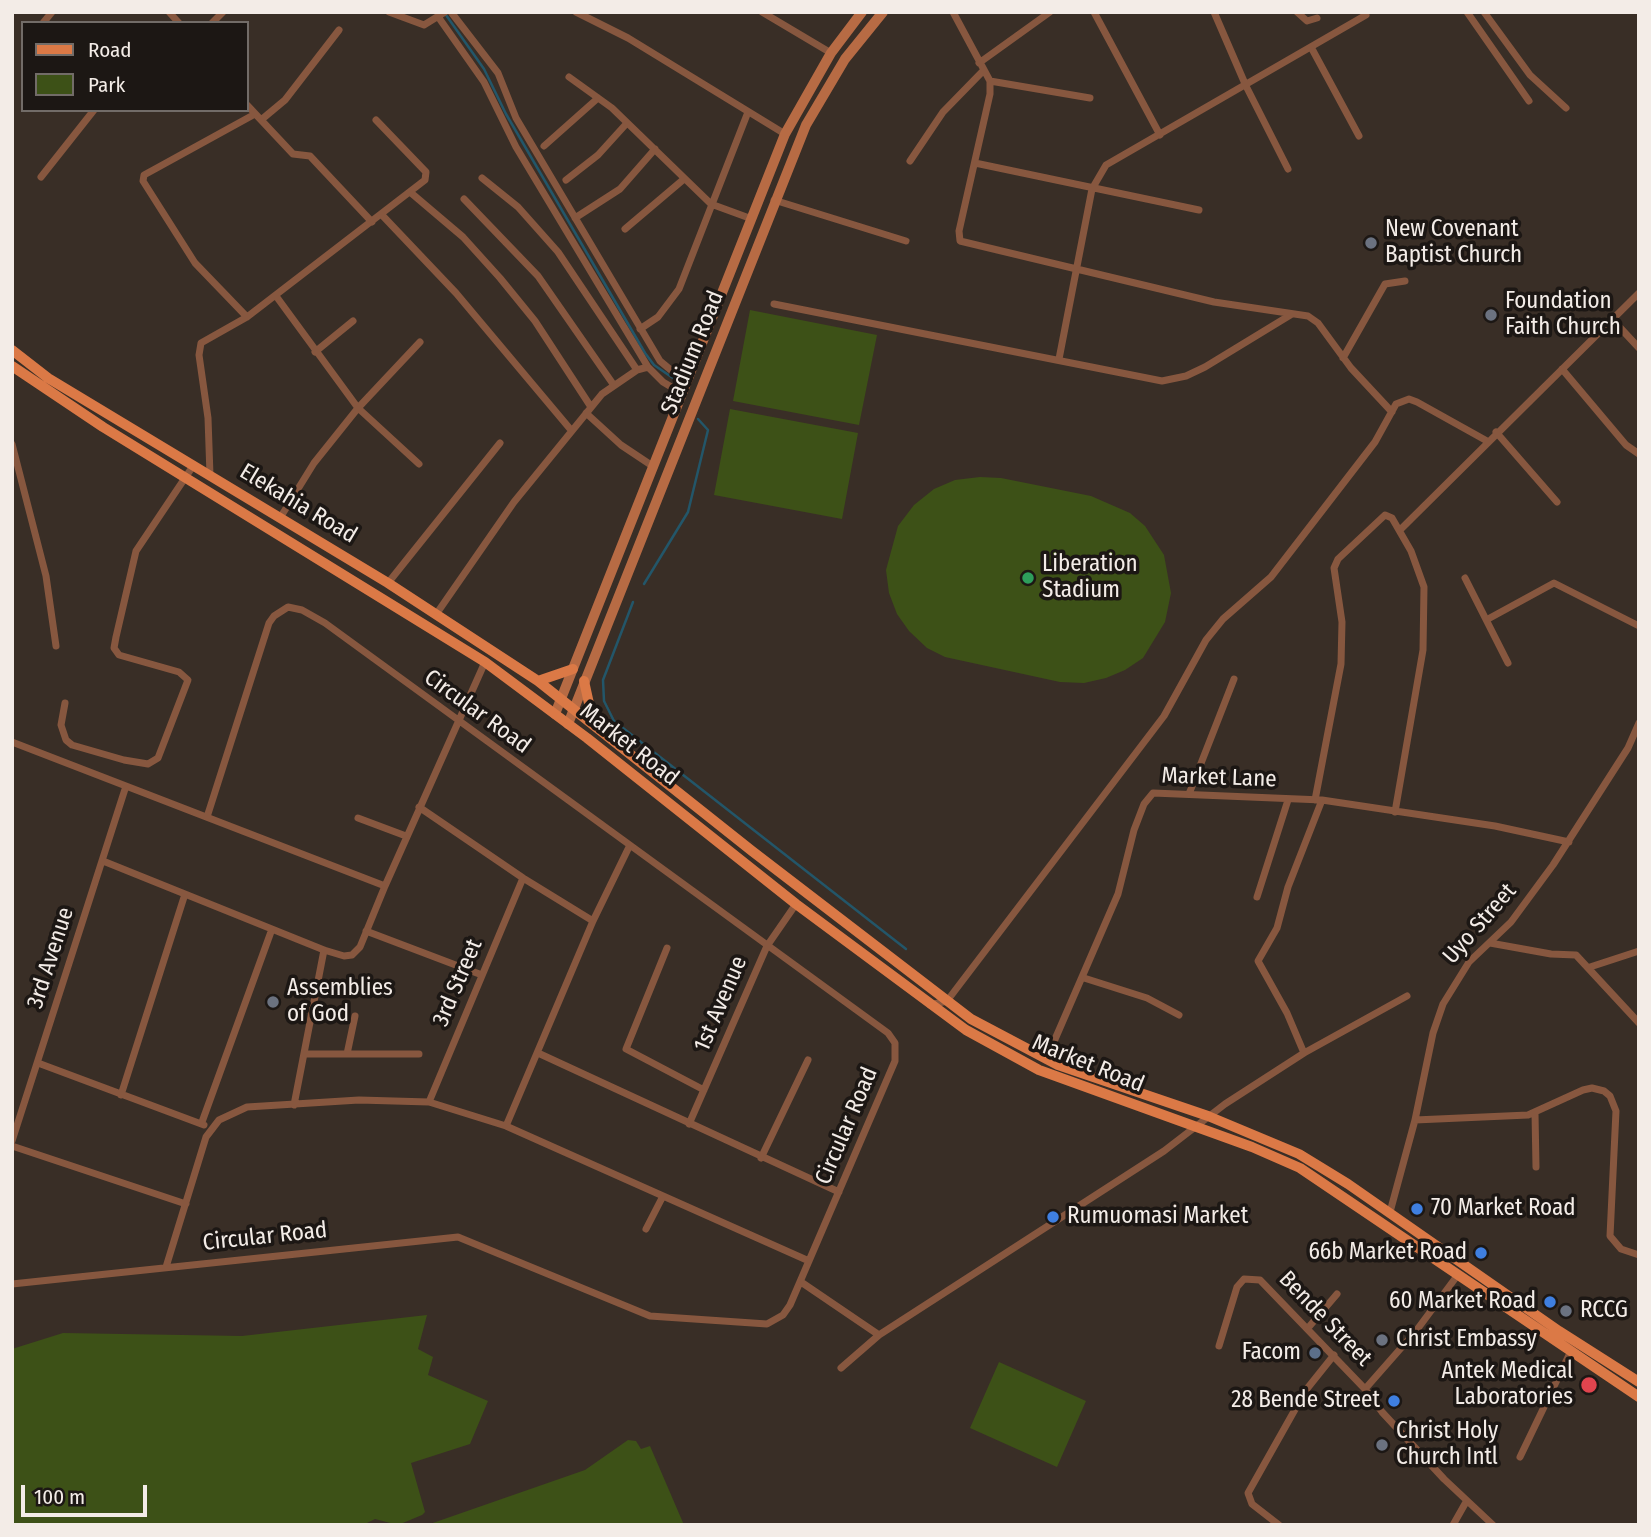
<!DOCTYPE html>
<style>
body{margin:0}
#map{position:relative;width:1651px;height:1537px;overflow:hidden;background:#392e26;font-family:"Fira Sans Condensed",sans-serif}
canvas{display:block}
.frame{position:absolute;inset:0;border:14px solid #f3ece7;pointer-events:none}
.legend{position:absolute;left:21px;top:21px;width:228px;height:91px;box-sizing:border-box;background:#1c1714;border:2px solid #726c68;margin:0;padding:9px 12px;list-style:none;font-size:21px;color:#f3ece7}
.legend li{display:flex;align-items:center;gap:14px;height:35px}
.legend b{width:35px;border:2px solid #726c68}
.scale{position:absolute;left:21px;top:1485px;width:126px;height:32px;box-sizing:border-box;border:4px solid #f3ece7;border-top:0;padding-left:9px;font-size:21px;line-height:24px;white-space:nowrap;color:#f3ece7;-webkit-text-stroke:5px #1c1714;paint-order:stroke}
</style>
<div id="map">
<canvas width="1651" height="1537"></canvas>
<div class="frame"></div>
<ul class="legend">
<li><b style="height:9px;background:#db7946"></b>Road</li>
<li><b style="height:19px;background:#3d5117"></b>Park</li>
</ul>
<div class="scale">100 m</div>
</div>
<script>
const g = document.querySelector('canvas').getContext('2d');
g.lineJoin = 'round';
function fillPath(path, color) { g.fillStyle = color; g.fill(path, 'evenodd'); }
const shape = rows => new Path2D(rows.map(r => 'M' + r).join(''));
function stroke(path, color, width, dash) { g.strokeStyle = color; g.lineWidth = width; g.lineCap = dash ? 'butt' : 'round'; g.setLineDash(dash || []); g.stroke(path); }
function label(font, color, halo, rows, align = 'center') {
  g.font = font + ' "Fira Sans Condensed",sans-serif'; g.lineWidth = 7; g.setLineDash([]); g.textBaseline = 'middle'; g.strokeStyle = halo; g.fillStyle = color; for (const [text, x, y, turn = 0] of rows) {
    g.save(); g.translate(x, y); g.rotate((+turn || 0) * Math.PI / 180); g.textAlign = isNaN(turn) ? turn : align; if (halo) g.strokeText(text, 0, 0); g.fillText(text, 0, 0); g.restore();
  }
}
fillPath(shape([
 [750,310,877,335,859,425,733,401],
 [730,409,858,433,842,519,714,495],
 [980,477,1001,478,1091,496,1130,513,1145,526,1164,555,1171,593,1165,622,1143,658,1125,670,1106,678,1084,683,1060,682,945,657,927,648,909,631,897,614,889,593,886,570,898,526,914,505,934,489,955,480],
 [427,1315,418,1349,433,1357,428,1375,488,1401,470,1444,411,1463,425,1512,422,1515,398,1525,375,1519,363,1525,12,1523,12,1349,63,1333,242,1336],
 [999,1362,1086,1401,1057,1467,970,1428],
 [628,1440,636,1441,641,1449,650,1446,684,1525,427,1525,585,1470]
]), '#3d5117');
stroke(shape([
 [446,15,484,69,506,114,645,353,654,365,673,378],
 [644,584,688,512,708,430,698,419],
 [633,602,603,680,604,701,614,721,906,949]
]), '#235669', 2.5);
stroke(shape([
 [169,12,179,23],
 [389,12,424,25,445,12],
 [451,12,498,73,516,118,660,361,672,371,690,377],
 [576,12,628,38,785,134],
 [762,12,831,53],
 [953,12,990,81,990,94,959,231,960,241,1214,302,1308,316,1318,323,1351,368,1392,412],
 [1094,12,1160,135],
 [1214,12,1246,86,1288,169],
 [1297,12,1307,21,1317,18],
 [1467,12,1529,101],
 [1484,12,1530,75,1566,108],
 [439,18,484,82,516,147,648,367,663,382,683,394],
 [43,23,52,12],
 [212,23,223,12],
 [1311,47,1359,136],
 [979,63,1050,12],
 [569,77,612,108,711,204,752,219],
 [990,81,1090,98],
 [247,105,293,154,310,156,372,222],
 [261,120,285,100,339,30],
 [544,146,598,98],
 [910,161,943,112,983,71],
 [975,163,1199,210],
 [41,177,94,110],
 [482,178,518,207,558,252,637,370],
 [566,180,598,155,627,123],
 [410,192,463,237,500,278,535,321,591,407],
 [464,199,538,276,613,384],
 [774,200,906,241],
 [381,214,456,293,571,430],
 [575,218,620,189,655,149],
 [625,229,684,179],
 [276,296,358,408,419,464],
 [774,304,1162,381,1186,376,1205,367,1292,314],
 [247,317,195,263,143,181,144,175,155,169,255,114],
 [1612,319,1639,348],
 [640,329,658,317,679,289,748,112],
 [315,352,353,321],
 [1343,358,1385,284,1405,281],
 [1059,359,1092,189,1106,165,1366,15],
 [1562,369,1626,445,1639,454],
 [586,413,621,445,654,467],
 [1496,432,1557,502],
 [12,444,46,576,56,646],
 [210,475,208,418,199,355,201,343,247,317,425,180,426,172,376,120],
 [280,518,314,463,358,408,420,342],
 [1400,530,1639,293],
 [1465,578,1508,663],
 [388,583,500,443],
 [437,613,514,502,602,394,637,370,648,367],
 [1488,619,1554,583,1639,626],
 [65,703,61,725,66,740,72,745,124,760,148,764,158,758,188,680,179,672,119,655,114,648,116,637,136,551,193,466],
 [12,742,385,886],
 [1189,794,1234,679],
 [1315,800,1341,664,1342,622,1334,568,1338,559,1385,515,1392,518,1411,551,1424,587,1423,650,1395,812],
 [419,807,523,878,593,921],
 [358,818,406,836],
 [103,861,324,950,344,956,352,955,360,947,385,886,485,662],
 [1257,897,1288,800],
 [366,931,482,975],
 [1490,943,1551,954,1576,955,1639,1023],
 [667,948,626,1049,704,1090],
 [1590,967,1639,951],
 [1084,978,1147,998,1179,1015],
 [930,1005,947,1001,1164,716,1206,640,1223,619,1271,577,1375,442,1396,404,1409,399,1417,402,1487,441],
 [538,1053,839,1192],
 [1304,1053,1287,1013,1258,961,1277,928,1288,887,1322,800],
 [304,1054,419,1054],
 [347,1054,355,1016],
 [1046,1060,1118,894,1134,830,1144,804,1153,793,1322,800,1495,826,1569,842],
 [38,1063,204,1125],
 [121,1095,185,894],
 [429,1102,523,878],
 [294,1105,324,950],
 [1535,1113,1536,1167],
 [1415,1120,1528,1115,1583,1090,1592,1088,1604,1091,1610,1096,1616,1111,1610,1236,1621,1249,1639,1255],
 [202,1122,272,929],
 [689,1124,767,946,796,904],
 [506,1126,593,921,629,847],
 [12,1141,126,786],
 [12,1146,186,1204],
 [761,1158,808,1060],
 [1390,1212,1415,1120,1433,1033,1443,1004,1469,962,1511,922,1553,865,1628,748,1639,723],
 [646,1229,663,1196],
 [166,1267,206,1137,219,1120,247,1107,359,1100,429,1102,506,1126,809,1261],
 [801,1282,879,1335],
 [12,1284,458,1237,650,1316,767,1324,783,1315,790,1305,895,1061,895,1043,888,1033,325,623,302,610,288,607,274,616,269,623,207,817],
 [1308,1328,1337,1294],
 [1219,1346,1237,1287,1244,1279,1260,1280,1365,1389,1382,1412,1444,1479,1493,1525],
 [841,1368,879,1335,1164,1151,1225,1104,1304,1053,1407,996],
 [1365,1389,1416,1331,1457,1276],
 [1520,1457,1570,1353],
 [1279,1525,1252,1504,1248,1493,1306,1390,1334,1355],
 [1453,1525,1466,1502]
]), '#87573f', 7);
stroke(shape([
 [555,714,785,134,831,53,862,12],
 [568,724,806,125,845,59,883,12]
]), '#b76b44', 10);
stroke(shape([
 [12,350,48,378,388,583,538,681,752,851,971,1019,1058,1065,1208,1116,1299,1154,1348,1184,1559,1331,1639,1382],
 [12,366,103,427,485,662,587,738,796,904,966,1030,1039,1070,1252,1147,1300,1168,1639,1397],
 [538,681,573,669],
 [584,681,590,708,597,724]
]), '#db7946', 10);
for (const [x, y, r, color] of [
 [1371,243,7,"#6b7280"],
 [1491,315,7,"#6b7280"],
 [1028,578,7,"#2e9e5b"],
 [273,1002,7,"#6b7280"],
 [1417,1209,7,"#3f7fe0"],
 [1053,1217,7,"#3f7fe0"],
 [1481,1253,7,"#3f7fe0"],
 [1550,1302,7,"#3f7fe0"],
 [1566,1311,7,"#6b7280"],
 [1382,1340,7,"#6b7280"],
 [1315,1353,7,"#5c6f8a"],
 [1589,1385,9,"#e0444e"],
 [1394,1401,7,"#3f7fe0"],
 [1382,1445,7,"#6b7280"]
]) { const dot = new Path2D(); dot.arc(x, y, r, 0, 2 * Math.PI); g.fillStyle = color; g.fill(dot); stroke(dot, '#1c1714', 2.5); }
label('23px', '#f3ece7', '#1c1714', [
 ["New Covenant",1385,230],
 ["Baptist Church",1385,256],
 ["Foundation",1505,302],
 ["Faith Church",1505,328],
 ["Liberation",1042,565],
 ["Stadium",1042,591],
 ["Assemblies",287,989],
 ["of God",287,1015],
 ["70 Market Road",1431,1209],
 ["Rumuomasi Market",1067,1217],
 ["66b Market Road",1467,1253,"right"],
 ["60 Market Road",1536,1302,"right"],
 ["RCCG",1580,1311],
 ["Christ Embassy",1396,1340],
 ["Facom",1301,1353,"right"],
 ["Antek Medical",1573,1372,"right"],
 ["Laboratories",1573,1398,"right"],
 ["28 Bende Street",1380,1401,"right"],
 ["Christ Holy",1396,1432],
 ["Church Intl",1396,1458]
], 'left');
label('23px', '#f3ece7', '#1c1714', [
 ["Stadium Road",693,353,-68],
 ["Elekahia Road",298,504,31],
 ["Circular Road",477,712,36],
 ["Market Road",629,745,38],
 ["Market Lane",1219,778,2],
 ["Uyo Street",1480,924,-49],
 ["3rd Avenue",51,958,-72],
 ["3rd Street",458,983,-67],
 ["1st Avenue",721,1004,-67],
 ["Market Road",1088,1064,22],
 ["Circular Road",847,1126,-67],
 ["Circular Road",265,1237,-6],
 ["Bende Street",1325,1319,46]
]);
</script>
